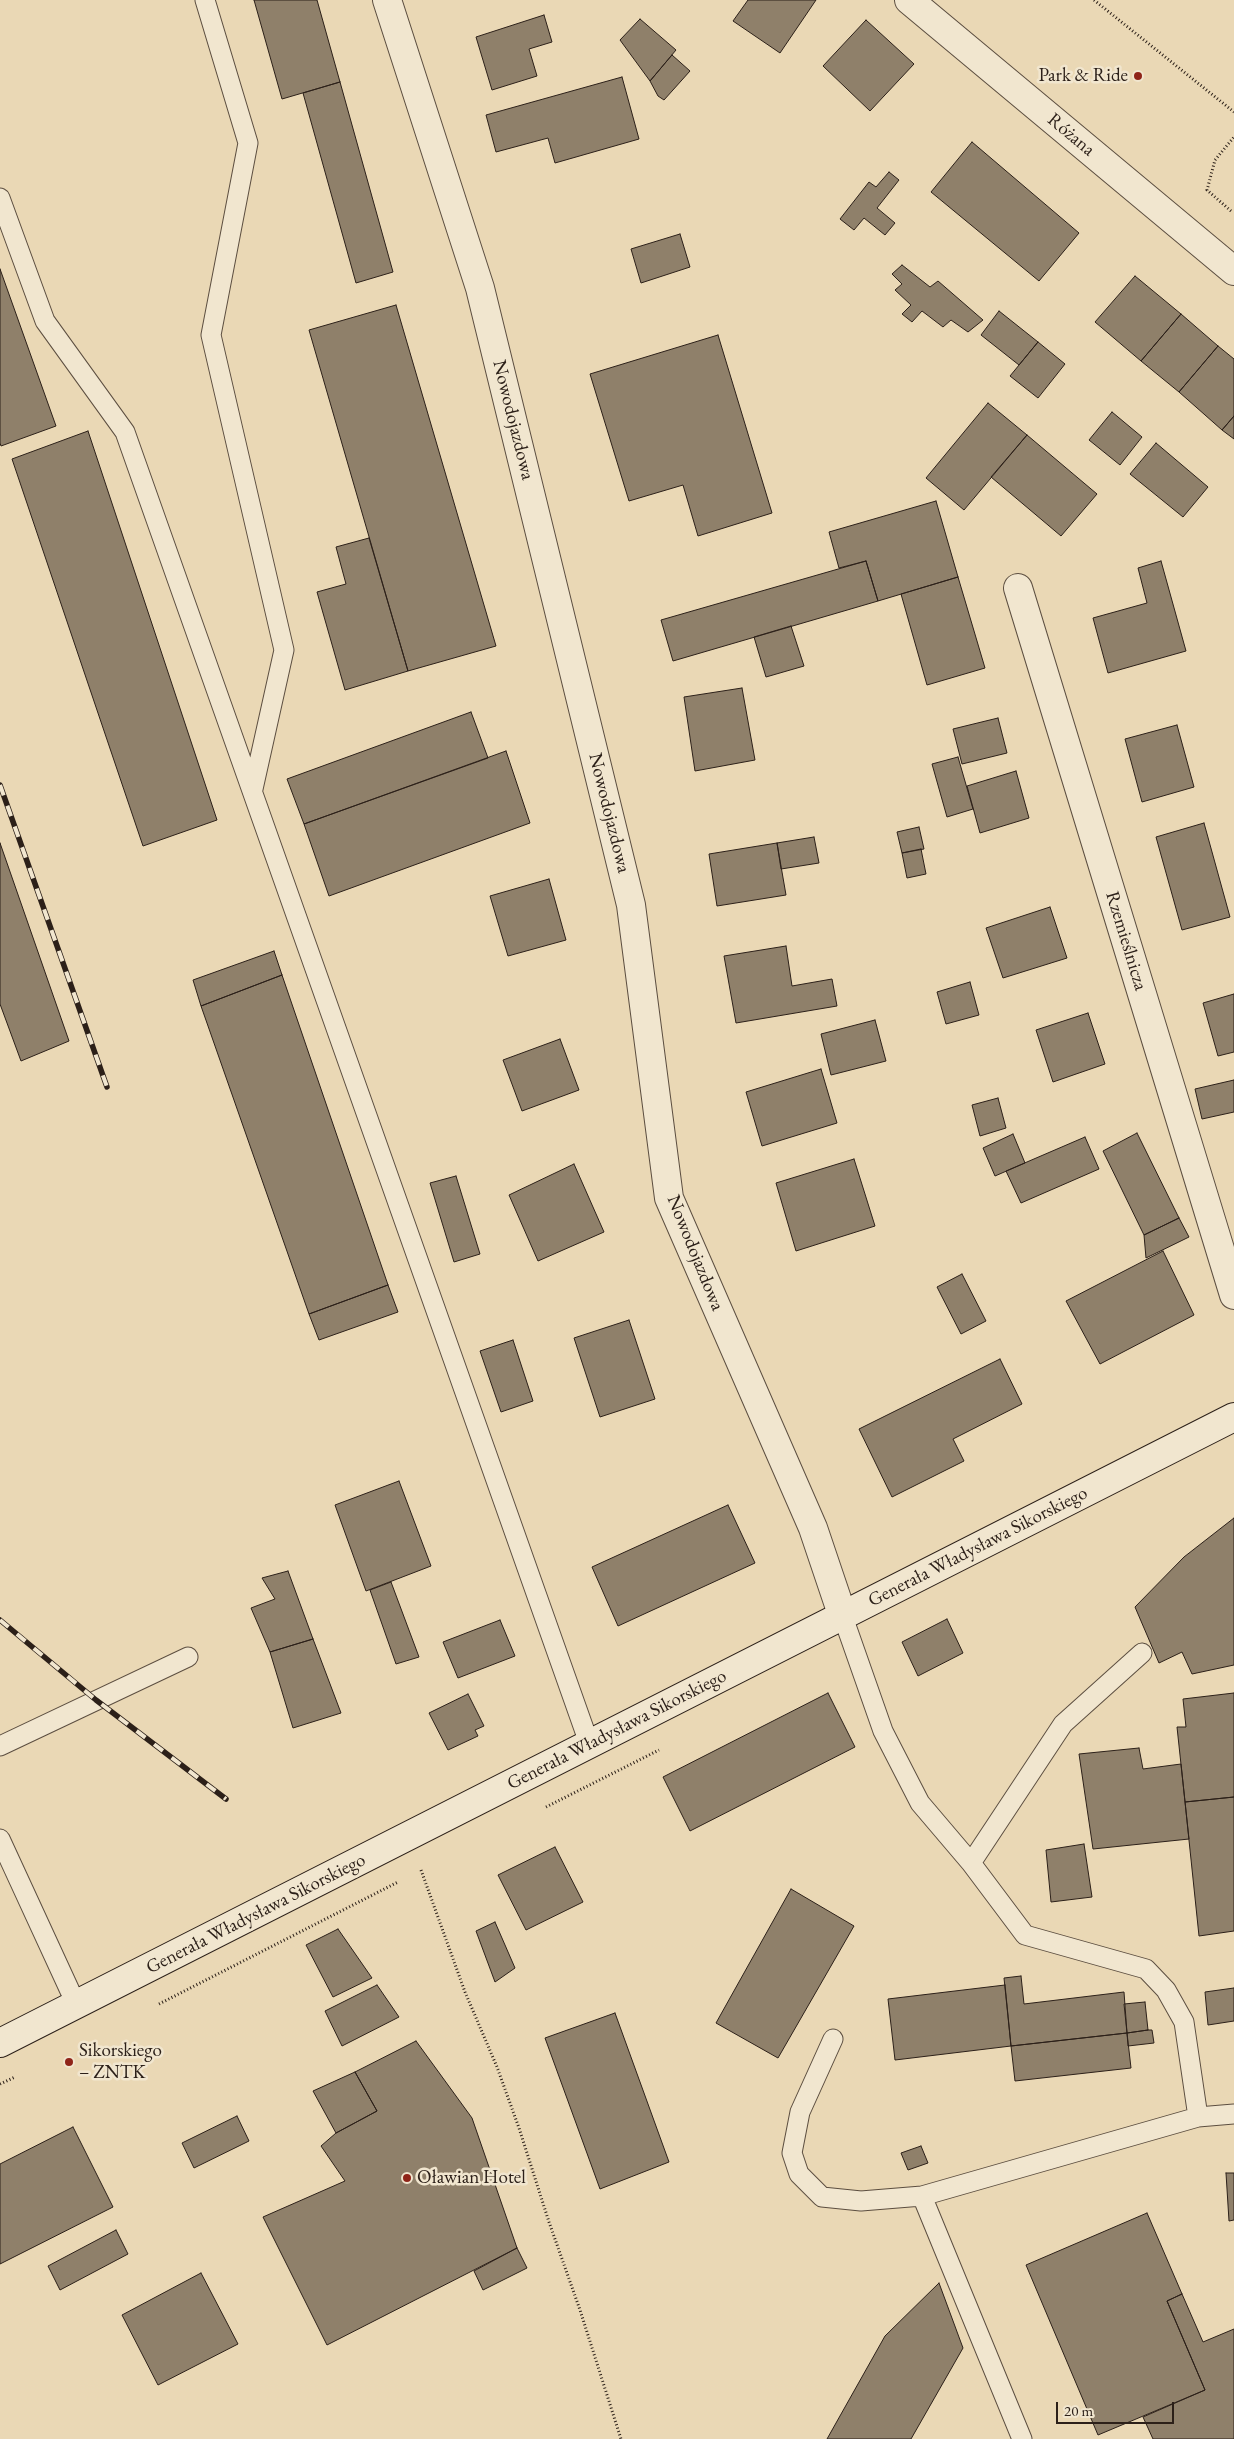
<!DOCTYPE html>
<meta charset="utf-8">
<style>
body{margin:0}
#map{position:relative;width:1234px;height:2439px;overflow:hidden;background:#ead8b5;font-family:"EB Garamond",serif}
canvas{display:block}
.scale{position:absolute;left:1056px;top:2402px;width:118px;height:22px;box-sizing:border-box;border:2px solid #2c2019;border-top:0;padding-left:6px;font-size:15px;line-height:18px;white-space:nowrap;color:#2c2019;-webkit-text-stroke:4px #f1e6cf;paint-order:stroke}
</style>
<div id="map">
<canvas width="1234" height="2439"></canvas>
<div class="scale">20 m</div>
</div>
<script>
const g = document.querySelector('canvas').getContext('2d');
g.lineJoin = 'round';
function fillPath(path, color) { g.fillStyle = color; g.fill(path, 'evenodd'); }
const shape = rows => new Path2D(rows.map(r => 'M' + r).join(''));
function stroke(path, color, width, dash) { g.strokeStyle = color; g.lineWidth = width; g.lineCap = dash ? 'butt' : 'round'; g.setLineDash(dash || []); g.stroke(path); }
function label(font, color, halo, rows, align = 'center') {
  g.font = font + ' "EB Garamond",serif'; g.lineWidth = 5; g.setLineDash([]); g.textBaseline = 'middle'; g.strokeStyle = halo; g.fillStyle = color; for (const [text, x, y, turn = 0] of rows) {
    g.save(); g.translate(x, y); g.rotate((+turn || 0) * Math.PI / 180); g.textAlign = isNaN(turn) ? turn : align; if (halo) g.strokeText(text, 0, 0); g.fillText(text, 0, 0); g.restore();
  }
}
const building = shape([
 [254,0,317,0,340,82,282,99,254,0],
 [748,0,816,0,780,53,733,21,748,0],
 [544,15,552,42,529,49,537,76,492,90,476,37,544,15],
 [640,19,676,50,650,81,620,40,640,19],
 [866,20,914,64,870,111,823,66,866,20],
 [672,55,690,71,664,100,658,96,650,81,672,55],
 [622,77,639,139,555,163,548,138,496,152,486,115,622,77],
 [340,82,393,272,356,283,303,93,340,82],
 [972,142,1079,233,1039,281,931,192,972,142],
 [889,172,899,180,877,208,895,223,885,235,864,218,854,230,840,219,869,182,876,187,889,172],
 [680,234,690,267,641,283,631,249,680,234],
 [902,265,930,287,938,281,983,320,968,332,951,320,943,327,922,311,912,322,902,314,911,305,895,290,902,284,892,274,902,265],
 [0,269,56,426,1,446,0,443,0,269],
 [1135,276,1181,314,1141,361,1095,322,1135,276],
 [396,305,496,646,408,671,309,330,396,305],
 [999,311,1038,342,1019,365,981,335,999,311],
 [1181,314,1218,346,1179,392,1141,361,1181,314],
 [718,335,772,513,698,536,683,485,629,501,590,374,718,335],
 [1038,342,1065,364,1038,398,1010,376,1038,342],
 [1218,346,1234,359,1234,416,1222,430,1179,392,1218,346],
 [988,403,1027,435,964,510,926,478,988,403],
 [1112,412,1142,437,1120,465,1089,440,1112,412],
 [1234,416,1234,439,1222,430,1234,416],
 [88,431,217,820,143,846,12,459,88,431],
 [1027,435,1097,494,1061,536,991,477,1027,435],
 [1156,443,1208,487,1183,517,1130,474,1156,443],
 [936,501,958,577,878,601,866,561,839,568,829,532,936,501],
 [369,538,408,671,345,690,317,592,346,584,336,547,369,538],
 [866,561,878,601,673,661,661,620,866,561],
 [1161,561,1186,651,1108,673,1093,618,1147,603,1138,568,1161,561],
 [958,577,985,668,927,685,901,594,958,577],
 [791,626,804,666,766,677,754,637,791,626],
 [742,688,755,760,695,771,684,697,742,688],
 [471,712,488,758,304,824,287,779,471,712],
 [998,718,1007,753,962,764,953,729,998,718],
 [1177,725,1194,787,1142,802,1125,739,1177,725],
 [506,751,530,823,329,896,304,824,506,751],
 [958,757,973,809,947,817,932,764,958,757],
 [1016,771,1029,818,980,833,967,786,1016,771],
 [1204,823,1230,917,1182,930,1156,837,1204,823],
 [919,827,924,849,902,853,897,832,919,827],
 [814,837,819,863,781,869,777,843,814,837],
 [0,843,69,1041,21,1061,0,1004,0,843],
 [777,843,786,895,717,906,709,854,777,843],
 [921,849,926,874,907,878,902,853,921,849],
 [549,879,566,940,508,956,490,896,549,879],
 [1050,907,1067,958,1003,978,986,928,1050,907],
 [786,946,792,986,832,979,837,1006,736,1023,724,956,786,946],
 [274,951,282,975,201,1006,193,980,274,951],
 [282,975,388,1285,309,1314,201,1006,282,975],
 [970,982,979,1015,946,1024,937,992,970,982],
 [1234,994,1234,1052,1218,1056,1203,1003,1234,994],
 [1088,1013,1105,1064,1053,1082,1036,1030,1088,1013],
 [875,1020,886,1061,831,1075,821,1034,875,1020],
 [560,1039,579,1090,522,1111,503,1060,560,1039],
 [821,1069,837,1123,762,1146,746,1092,821,1069],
 [1234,1080,1234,1112,1202,1119,1195,1089,1234,1080],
 [998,1098,1006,1128,980,1136,972,1105,998,1098],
 [1137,1133,1179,1218,1144,1235,1103,1151,1137,1133],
 [1013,1134,1025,1163,995,1176,983,1148,1013,1134],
 [1085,1137,1099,1169,1021,1203,1006,1171,1085,1137],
 [854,1159,875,1226,796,1251,776,1183,854,1159],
 [574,1164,604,1232,538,1261,509,1195,574,1164],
 [456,1176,480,1254,454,1262,430,1183,456,1176],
 [1179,1218,1189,1237,1146,1258,1144,1235,1179,1218],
 [1163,1251,1194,1315,1100,1364,1066,1301,1163,1251],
 [962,1274,986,1321,961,1334,937,1287,962,1274],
 [388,1285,398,1312,319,1340,309,1314,388,1285],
 [629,1320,655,1399,600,1417,574,1338,629,1320],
 [513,1340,533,1401,501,1412,480,1351,513,1340],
 [1000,1359,1022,1404,953,1439,964,1461,892,1497,859,1429,1000,1359],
 [399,1481,431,1566,366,1591,335,1505,399,1481],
 [728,1505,755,1563,618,1626,592,1567,728,1505],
 [1234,1518,1234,1665,1192,1674,1182,1652,1159,1663,1135,1607,1184,1557,1234,1518],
 [288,1571,313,1639,270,1652,251,1608,275,1599,262,1578,288,1571],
 [391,1582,419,1657,396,1664,370,1590,391,1582],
 [947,1619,963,1653,918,1676,902,1642,947,1619],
 [500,1620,515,1656,458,1678,443,1642,500,1620],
 [313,1639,341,1713,293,1728,270,1652,313,1639],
 [828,1693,855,1747,690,1831,663,1777,828,1693],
 [1234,1693,1234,1797,1185,1802,1177,1727,1186,1727,1183,1699,1234,1693],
 [468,1694,484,1726,475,1730,478,1736,448,1750,429,1713,468,1694],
 [1139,1748,1143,1769,1181,1764,1189,1839,1093,1849,1079,1754,1139,1748],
 [1234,1797,1234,1931,1199,1936,1185,1802,1234,1797],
 [1084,1844,1092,1897,1051,1902,1046,1850,1084,1844],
 [555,1847,583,1902,526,1930,498,1875,555,1847],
 [791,1889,854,1926,778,2058,716,2023,791,1889],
 [495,1922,515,1968,495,1982,476,1931,495,1922],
 [338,1929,372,1978,333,1997,306,1945,338,1929],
 [1021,1976,1024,2004,1124,1992,1127,2033,1011,2046,1004,1978,1021,1976],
 [377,1985,399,2017,342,2046,325,2011,377,1985],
 [1005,1985,1011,2046,895,2060,888,1999,1005,1985],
 [1234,1988,1234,2021,1208,2025,1205,1992,1234,1988],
 [1145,2002,1148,2030,1127,2033,1124,2004,1145,2002],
 [615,2013,669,2162,600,2189,545,2038,615,2013],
 [1148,2030,1152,2030,1154,2043,1128,2046,1127,2033,1148,2030],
 [1127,2033,1131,2068,1015,2081,1011,2046,1127,2033],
 [416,2041,472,2118,517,2248,327,2345,263,2217,345,2181,321,2146,336,2133,377,2111,355,2072,416,2041],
 [355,2072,377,2111,336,2133,313,2091,355,2072],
 [237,2116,249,2141,194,2168,182,2143,237,2116],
 [73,2127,113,2207,0,2264,0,2164,73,2127],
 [921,2146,928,2163,908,2170,901,2153,921,2146],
 [1226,2173,1234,2173,1234,2220,1229,2221,1226,2173],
 [1147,2213,1182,2294,1167,2301,1205,2390,1098,2435,1026,2265,1147,2213],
 [116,2230,128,2254,60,2290,48,2266,116,2230],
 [517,2248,527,2268,483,2290,474,2271,517,2248],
 [201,2273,238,2344,158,2385,122,2315,201,2273],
 [939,2283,963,2348,911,2439,827,2439,885,2336,939,2283],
 [1182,2294,1203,2342,1234,2329,1234,2439,1153,2439,1143,2417,1205,2390,1167,2301,1182,2294]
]);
fillPath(building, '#8f806a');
stroke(building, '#2c2019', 1);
const lane = shape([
 [205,0,248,143,211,335,284,650,253,789],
 [0,198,45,321,125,432,589,1743],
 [0,1746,188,1657],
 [0,1839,76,2004],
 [971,1863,1063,1724,1142,1653],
 [833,2039,800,2112,792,2153,799,2174,822,2197,861,2201,922,2196,1198,2117,1184,2022,1166,1990,1146,1969,1025,1935,971,1863,920,1803,883,1731,843,1617],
 [1198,2117,1234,2114],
 [922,2196,1022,2439]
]);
const street = shape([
 [387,0,480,288,631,905,669,1198,813,1528,843,1617],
 [909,0,1234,271],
 [1018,588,1234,1295]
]);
const secondary = shape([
 [0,2043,1234,1417]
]);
stroke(lane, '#5c4e40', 21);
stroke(street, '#5c4e40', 30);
stroke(secondary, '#2c2019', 30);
stroke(shape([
 [1094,0,1234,112],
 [1231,211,1207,190,1215,160,1234,137],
 [546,1807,659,1750],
 [421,1870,465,1992,497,2067,519,2128,549,2222,580,2310,621,2439],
 [159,2004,398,1882],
 [0,2084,15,2077]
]), '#2c2019', 3, [1, 2.5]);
stroke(lane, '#f1e6cf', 19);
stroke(street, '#f1e6cf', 28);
stroke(secondary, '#f1e6cf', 28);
const rail = shape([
 [0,785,107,1087],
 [0,1620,96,1700,226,1799]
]);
stroke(rail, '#2c2019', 5.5);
stroke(rail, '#f1e6cf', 4, [11]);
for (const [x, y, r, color] of [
 [1138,76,5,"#8f2418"],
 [69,2062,5,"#8f2418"],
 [407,2178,5,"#8f2418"]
]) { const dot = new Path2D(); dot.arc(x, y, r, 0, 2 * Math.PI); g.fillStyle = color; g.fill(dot); stroke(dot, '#f1e6cf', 2); }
label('19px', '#2c2019', '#f1e6cf', [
 ["Park & Ride",1128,76,"right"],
 ["Sikorskiego",79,2051],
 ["– ZNTK",79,2073],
 ["Oławian Hotel",417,2178]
], 'left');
label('19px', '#2c2019', '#f1e6cf', [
 ["Różana",1071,135,40],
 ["Nowodojazdowa",513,420,76],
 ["Nowodojazdowa",609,813,76],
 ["Rzemieślnicza",1126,941,73],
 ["Nowodojazdowa",695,1253,68],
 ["Generała Władysława Sikorskiego",978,1547,-27],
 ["Generała Władysława Sikorskiego",617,1730,-27],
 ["Generała Władysława Sikorskiego",256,1914,-27]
]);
</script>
